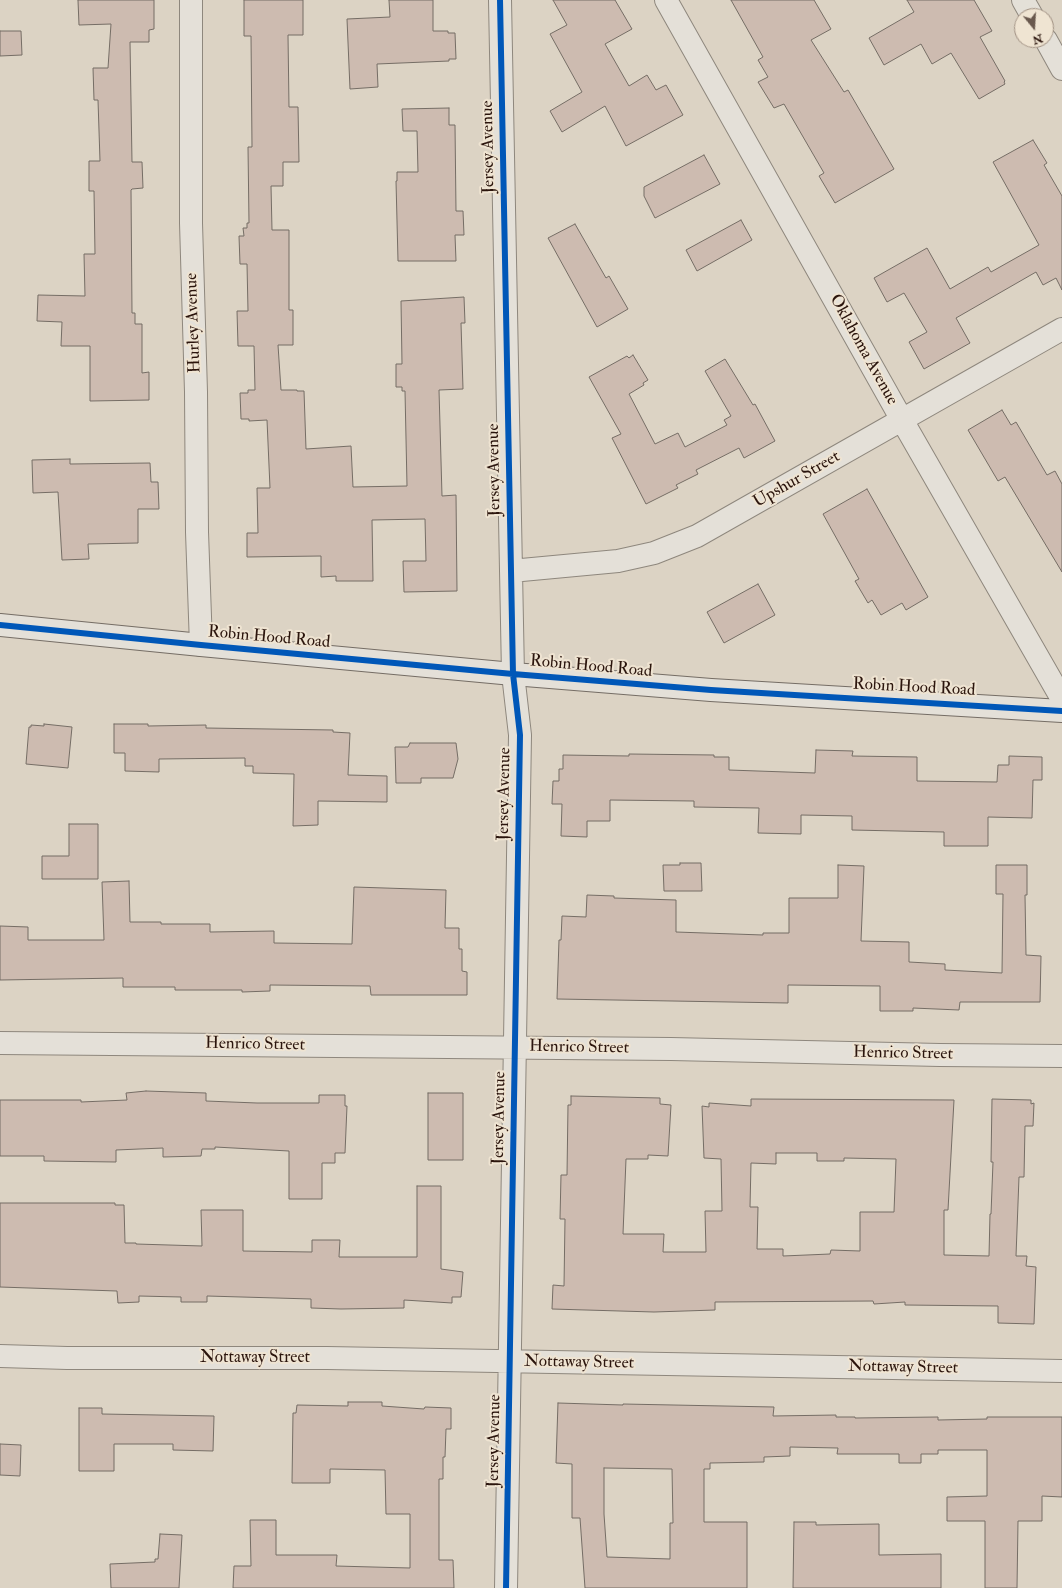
<!DOCTYPE html>
<style>
body{margin:0}
#map{position:relative;width:1062px;height:1588px;overflow:hidden;background:#dcd3c4;font-family:"IM FELL Double Pica",serif}
canvas{display:block}
.north{position:absolute;left:1014px;top:8px;width:40px;height:40px;box-sizing:border-box;background:#efe4d2;border:1px solid #a19183;border-radius:50%;rotate:162deg;font-size:11px;font-weight:700;line-height:16px;text-align:center;color:#2b150d}
.north::after{content:'';display:block;margin:auto;width:14px;height:18px;background:#69584d;clip-path:polygon(50% 0,100% 100%,50% 72%,0 100%)}
</style>
<div id="map">
<canvas width="1062" height="1588"></canvas>
<div class="north">N</div>
</div>
<script>
const g = document.querySelector('canvas').getContext('2d');
g.lineJoin = 'round';
function fillPath(path, color) { g.fillStyle = color; g.fill(path, 'evenodd'); }
const shape = rows => new Path2D(rows.map(r => 'M' + r).join(''));
function stroke(path, color, width, dash) { g.strokeStyle = color; g.lineWidth = width; g.lineCap = dash ? 'butt' : 'round'; g.setLineDash(dash || []); g.stroke(path); }
function label(font, color, halo, rows, align = 'center') {
  g.font = font + ' "IM FELL Double Pica",serif'; g.lineWidth = 4; g.setLineDash([]); g.textBaseline = 'middle'; g.strokeStyle = halo; g.fillStyle = color; for (const [text, x, y, turn = 0] of rows) {
    g.save(); g.translate(x, y); g.rotate((+turn || 0) * Math.PI / 180); g.textAlign = isNaN(turn) ? turn : align; if (halo) g.strokeText(text, 0, 0); g.fillText(text, 0, 0); g.restore();
  }
}
const building = shape([
 [78,0,154,0,154,29,149,30,149,42,130,42,132,162,142,162,143,188,132,189,131,190,132,313,135,313,135,324,142,324,142,373,149,372,149,400,90,401,90,346,61,346,62,322,37,321,38,295,85,296,84,254,95,254,94,191,89,191,89,161,100,161,98,100,94,100,93,68,108,68,111,24,79,25,78,0],
 [244,0,303,0,303,35,288,35,289,107,298,107,299,162,283,162,283,186,271,186,272,230,289,230,289,310,293,310,293,345,278,345,281,390,297,390,297,391,304,391,306,449,351,446,353,487,407,486,405,391,402,391,402,387,396,387,396,364,402,364,401,301,464,297,465,323,461,323,463,389,439,390,442,496,456,495,457,591,404,592,403,561,426,561,425,519,372,520,373,581,336,581,336,576,321,577,321,556,247,557,247,533,258,533,257,488,270,488,267,420,249,421,249,419,241,419,240,393,248,393,248,390,255,390,254,346,238,346,237,311,248,311,247,264,240,264,239,236,244,236,243,228,247,228,247,223,249,223,248,147,252,147,251,36,244,36,244,0],
 [389,0,433,0,433,31,448,31,448,33,455,33,456,59,449,59,449,61,377,64,378,87,350,89,347,19,390,17,389,0],
 [553,0,615,0,632,29,605,44,629,86,647,75,656,90,666,85,683,115,626,146,605,106,562,132,550,111,582,92,550,34,567,25,553,0],
 [731,0,814,0,831,29,811,40,844,92,848,90,894,169,835,203,819,176,824,173,784,104,774,108,758,82,768,77,758,60,763,57,731,0],
 [907,0,974,0,992,31,980,37,1005,81,1004,82,1005,84,979,99,951,53,932,64,921,44,884,65,869,38,914,12,907,0],
 [0,31,21,31,22,55,0,56,0,31],
 [449,108,449,125,455,125,456,211,463,211,464,235,455,235,456,261,398,261,396,181,397,181,397,172,418,172,417,131,403,131,402,109,449,108],
 [1033,140,1047,163,1044,165,1062,196,1062,290,1056,278,1043,285,1036,272,956,318,970,343,924,369,909,342,927,332,904,293,887,302,874,278,927,248,950,289,988,267,991,272,1039,245,993,162,1033,140],
 [704,155,720,184,655,218,644,196,644,187,704,155],
 [741,220,752,240,697,271,686,250,741,220],
 [575,224,606,278,609,276,628,309,597,327,548,238,575,224],
 [633,355,648,380,643,383,644,385,629,394,655,444,678,433,685,447,727,425,724,420,731,416,705,371,725,359,753,405,755,404,775,441,744,458,739,448,696,470,698,474,676,485,678,488,646,504,612,438,621,434,589,377,627,356,629,358,633,355],
 [1002,410,1011,425,1016,422,1047,475,1055,471,1062,484,1062,572,1005,477,998,481,968,430,1002,410],
 [70,459,70,464,150,463,151,482,158,482,159,509,138,509,138,543,88,544,89,559,62,560,58,492,33,493,32,460,70,459],
 [867,489,928,597,906,610,902,603,881,615,872,600,868,603,855,581,859,579,823,514,867,489],
 [758,584,775,615,724,643,707,612,758,584],
 [44,724,72,727,68,768,26,764,29,727,31,727,31,725,44,726,44,724],
 [114,724,148,724,148,726,206,725,206,728,333,730,333,732,350,733,348,775,387,776,387,802,318,801,318,825,293,826,294,774,253,773,253,766,245,766,245,758,159,759,159,772,125,771,125,753,114,753,114,724],
 [410,743,456,743,458,759,453,778,421,778,421,783,396,783,395,747,408,747,410,743],
 [816,750,853,751,852,756,917,757,917,781,997,782,998,765,1009,765,1009,756,1042,757,1042,780,1033,780,1032,818,988,817,988,846,944,846,944,832,852,830,852,816,801,815,801,834,758,833,759,808,694,807,694,801,610,800,610,821,587,821,587,837,561,836,562,804,552,804,553,781,559,781,559,769,563,769,563,755,629,756,629,754,714,755,714,757,729,757,729,770,815,773,816,750],
 [69,824,98,824,98,879,42,879,42,856,69,856,69,824],
 [680,863,701,863,702,891,664,891,663,865,680,865,680,863],
 [838,865,864,866,861,941,909,942,909,962,945,964,945,970,1002,973,1003,894,996,894,996,865,1027,865,1027,895,1025,895,1026,955,1041,956,1040,1002,960,1002,959,1010,913,1008,913,1011,880,1011,880,986,788,985,788,1003,557,999,559,940,561,940,562,916,586,917,587,895,614,896,614,898,676,900,676,932,763,935,763,933,789,933,789,898,838,898,838,865],
 [129,881,130,922,161,922,161,924,210,924,210,932,274,931,274,943,352,944,354,887,446,890,445,928,459,928,459,949,462,949,462,971,467,972,467,995,371,995,370,986,270,985,270,991,242,992,242,990,175,990,175,987,123,987,123,978,0,980,0,926,28,927,28,940,104,940,102,882,129,881],
 [146,1091,206,1093,206,1101,257,1103,319,1103,319,1095,345,1095,345,1106,347,1106,345,1153,335,1153,335,1163,322,1163,322,1199,289,1199,289,1151,215,1147,215,1149,202,1149,201,1156,163,1157,163,1148,116,1150,116,1162,44,1161,44,1156,0,1156,0,1100,81,1100,81,1102,127,1100,126,1093,146,1091],
 [428,1093,463,1093,463,1160,428,1160,428,1093],
 [571,1096,660,1098,660,1104,671,1105,668,1156,648,1155,648,1159,626,1159,623,1234,664,1234,663,1252,706,1252,705,1211,722,1211,721,1159,704,1158,702,1106,709,1107,709,1103,751,1106,751,1099,954,1100,948,1210,944,1210,944,1255,989,1256,990,1214,991,1214,993,1162,991,1162,992,1099,1031,1100,1031,1104,1034,1103,1033,1126,1025,1126,1024,1177,1019,1177,1016,1256,1027,1256,1026,1266,1036,1267,1034,1324,998,1323,998,1306,905,1305,905,1302,874,1304,873,1301,715,1302,715,1310,654,1312,552,1309,553,1285,564,1286,565,1219,560,1219,561,1175,567,1175,568,1105,571,1105,571,1096],
 [776,1153,817,1153,817,1161,844,1161,844,1158,896,1159,894,1212,860,1212,860,1251,831,1250,830,1254,783,1256,783,1249,757,1249,758,1207,750,1207,751,1163,776,1164,776,1153],
 [417,1186,441,1186,441,1269,463,1272,461,1297,452,1297,452,1303,404,1300,404,1308,341,1309,311,1308,311,1299,207,1296,207,1302,181,1302,181,1297,139,1296,139,1302,118,1303,117,1291,0,1287,0,1203,115,1203,115,1205,124,1205,125,1243,136,1243,136,1244,202,1246,201,1210,243,1210,243,1251,312,1252,312,1240,340,1240,339,1257,417,1257,417,1186],
 [348,1402,382,1402,382,1406,424,1409,425,1407,451,1408,451,1429,446,1429,445,1457,443,1457,443,1479,439,1479,439,1560,453,1560,454,1588,233,1588,234,1566,251,1566,250,1520,276,1520,276,1555,337,1555,336,1566,410,1568,410,1514,386,1514,385,1470,330,1469,330,1483,292,1483,293,1413,296,1413,297,1405,348,1406,348,1402],
 [558,1403,623,1405,623,1404,774,1407,773,1416,836,1415,836,1417,855,1417,855,1418,938,1417,938,1420,987,1419,987,1417,1062,1417,1062,1497,1042,1496,1042,1521,1018,1521,1017,1588,985,1588,985,1521,947,1521,947,1497,987,1496,987,1450,938,1450,938,1454,921,1454,921,1463,899,1463,899,1454,837,1454,838,1448,790,1447,790,1456,764,1457,764,1462,710,1463,710,1469,704,1469,704,1522,747,1522,747,1588,585,1588,580,1518,572,1518,572,1464,556,1463,558,1403],
 [604,1468,672,1469,673,1523,670,1523,670,1559,607,1557,604,1514,604,1468],
 [79,1408,102,1408,102,1414,214,1416,213,1451,173,1450,173,1444,114,1444,114,1471,79,1471,79,1408],
 [0,1444,21,1445,20,1476,0,1475,0,1444],
 [794,1522,816,1522,816,1525,879,1524,879,1555,941,1554,941,1588,793,1588,794,1522],
 [160,1534,182,1535,179,1588,111,1588,110,1564,155,1562,155,1559,158,1559,160,1534]
]);
fillPath(building, '#cdbbb0');
stroke(building, '#756d65', 1);
const street = shape([
 [191,0,191,223,196,392,197,532,201,645],
 [500,0,513,674,520,735,506,1588],
 [666,0,902,420,1062,699],
 [1023,0,1032,16],
 [1046,40,1062,69],
 [511,571,618,561,654,553,697,536,1062,329],
 [0,1043,671,1049,940,1055,1062,1056],
 [0,1356,67,1358,327,1358,1062,1371]
]);
const secondary = shape([
 [0,625,201,645,513,674,711,690,1062,711]
]);
stroke(street, '#8e877d', 24);
stroke(secondary, '#756d65', 24);
stroke(street, '#e4e0d8', 22);
stroke(secondary, '#e4e0d8', 22);
stroke(shape([
 [500,0,513,674,520,735,506,1588],
 [0,625,201,645,513,674,711,690,1062,711]
]), '#0057b8', 6);
label('17px', '#2b150d', '#efe4d2', [
 ["Jersey Avenue",489,147,-91],
 ["Hurley Avenue",194,323,-92],
 ["Oklahoma Avenue",863,350,61],
 ["Jersey Avenue",495,470,-91],
 ["Upshur Street",797,480,-30],
 ["Robin Hood Road",269,638,5],
 ["Robin Hood Road",591,667,5],
 ["Robin Hood Road",914,688,3],
 ["Jersey Avenue",505,794,-89],
 ["Henrico Street",255,1045,1],
 ["Henrico Street",579,1048,1],
 ["Henrico Street",903,1054,1],
 ["Jersey Avenue",500,1118,-89],
 ["Nottaway Street",255,1358],
 ["Nottaway Street",579,1363,1],
 ["Nottaway Street",903,1368,1],
 ["Jersey Avenue",495,1441,-89]
]);
</script>
